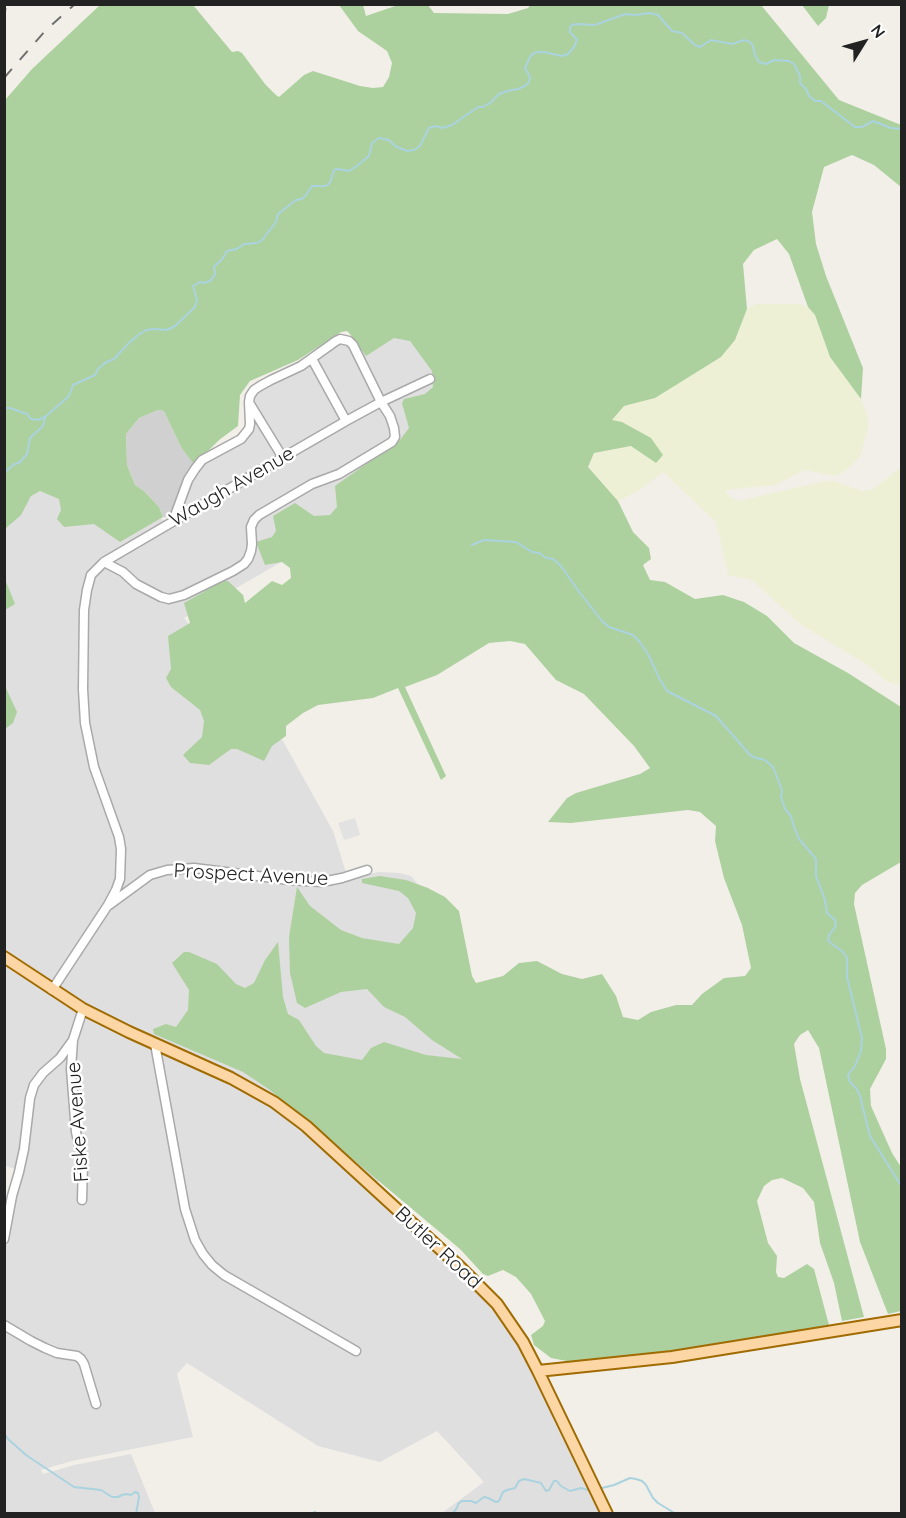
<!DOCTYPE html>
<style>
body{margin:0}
#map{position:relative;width:906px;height:1518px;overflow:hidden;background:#f2efe9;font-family:Quicksand,sans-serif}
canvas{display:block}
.frame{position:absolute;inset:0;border:6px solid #222;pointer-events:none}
.north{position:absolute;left:834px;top:12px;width:60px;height:60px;-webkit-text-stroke:4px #fff;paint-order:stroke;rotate:53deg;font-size:16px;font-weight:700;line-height:24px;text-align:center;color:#222}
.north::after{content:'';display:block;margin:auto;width:21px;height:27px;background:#222;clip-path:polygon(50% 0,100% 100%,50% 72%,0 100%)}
</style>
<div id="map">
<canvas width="906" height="1518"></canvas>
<div class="frame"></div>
<div class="north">N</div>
</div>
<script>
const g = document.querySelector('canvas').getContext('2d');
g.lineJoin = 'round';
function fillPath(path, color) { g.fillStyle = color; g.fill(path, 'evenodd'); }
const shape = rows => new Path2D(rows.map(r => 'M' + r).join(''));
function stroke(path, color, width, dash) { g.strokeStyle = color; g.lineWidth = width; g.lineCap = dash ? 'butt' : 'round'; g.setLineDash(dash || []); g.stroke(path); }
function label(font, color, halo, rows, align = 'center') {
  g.font = font + ' Quicksand,sans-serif'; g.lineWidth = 5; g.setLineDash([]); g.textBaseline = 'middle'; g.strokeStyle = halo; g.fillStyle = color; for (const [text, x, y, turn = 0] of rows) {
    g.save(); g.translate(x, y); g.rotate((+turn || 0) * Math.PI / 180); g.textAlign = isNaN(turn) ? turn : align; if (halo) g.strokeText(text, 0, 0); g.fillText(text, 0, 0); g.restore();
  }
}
fillPath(shape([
 [404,318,476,450,184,618,283,741,333,831,348,879,367,874,380,872,400,873,411,876,421,888,484,1061,377,1183,309,1122,278,1098,257,1085,232,1072,131,1028,85,1003,5,949,5,499,83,467,163,520,170,521,199,468,222,452,244,441,255,426,251,400,259,391,338,344],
 [4,966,83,1015,128,1038,252,1095,272,1107,302,1131,322,1148,456,1271,476,1290,491,1308,518,1345,533,1373,557,1427,599,1513,442,1513,484,1482,437,1431,380,1462,318,1446,187,1363,177,1374,193,1437,72,1461,41,1470,43,1474,74,1465,131,1454,155,1513,5,1513,4,1197,9,1198,16,1169,5,1166]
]), '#e0dfdf');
fillPath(shape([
 [158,410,164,411,181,447,196,465,170,518,163,517,159,507,144,491,135,485,127,465,126,434,139,418]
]), '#d0d0d0');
fillPath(shape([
 [756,304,799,304,808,307,815,315,830,357,861,399,868,418,868,428,860,457,845,471,836,476,804,470,776,485,725,490,730,498,739,501,824,481,834,481,862,491,873,489,901,467,901,685,887,682,869,666,800,624,752,580,728,575,716,522,663,472,637,492,618,501,588,467,594,453,631,446,611,421,624,406,655,398,735,340,747,309]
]), '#eef0d5');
fillPath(shape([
 [401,4,428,5,434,13,508,14,528,8,531,4,761,5,839,100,901,125,901,187,874,165,852,155,824,167,812,212,816,244,826,276,863,368,861,399,830,357,815,315,808,307,789,254,777,239,754,250,743,264,747,309,735,340,721,357,655,398,624,406,612,420,622,422,651,438,663,455,656,463,631,446,594,453,588,467,618,501,633,532,649,548,651,559,643,565,650,580,665,582,695,599,723,595,744,602,767,616,794,643,848,673,901,707,901,862,862,885,855,893,854,904,886,1049,886,1059,870,1089,871,1106,892,1153,901,1167,901,1311,888,1314,860,1242,819,1048,808,1030,800,1035,794,1044,800,1079,864,1317,842,1321,834,1283,820,1243,814,1202,803,1188,782,1178,772,1180,764,1186,757,1201,768,1243,777,1256,776,1272,778,1277,784,1278,807,1264,814,1269,829,1325,711,1346,572,1362,551,1358,534,1345,531,1335,543,1326,545,1321,531,1294,516,1277,503,1270,488,1276,483,1274,460,1249,270,1090,243,1072,154,1034,153,1029,166,1024,176,1027,188,1010,189,990,172,963,184,952,189,952,217,964,236,984,245,988,254,983,265,960,278,942,283,997,288,1014,299,1020,316,1046,324,1053,362,1060,371,1048,384,1042,426,1055,462,1059,432,1040,405,1017,384,1007,367,989,341,992,305,1008,297,1003,290,973,289,937,297,887,310,906,341,930,362,938,399,944,413,928,416,913,408,898,399,891,362,883,362,879,380,876,406,880,428,888,445,897,459,911,472,976,476,983,503,976,519,963,537,961,562,974,582,979,602,974,616,996,623,1017,638,1020,651,1012,676,1005,692,1005,702,994,724,978,745,976,751,968,742,925,724,878,715,841,716,826,700,812,688,810,571,823,548,822,567,798,576,793,640,774,650,768,634,746,584,694,556,680,525,644,510,641,489,643,437,675,405,687,446,776,441,780,398,688,373,698,318,705,303,713,286,726,286,736,272,746,264,761,237,749,231,749,209,765,190,763,183,755,202,737,204,721,200,710,171,687,166,678,171,669,168,636,190,623,184,603,223,581,228,581,243,595,245,603,272,581,282,585,291,578,290,568,282,562,265,565,256,542,272,537,276,531,273,516,295,503,314,516,330,515,337,507,335,486,400,440,409,428,402,403,404,399,425,394,433,387,432,371,410,341,394,338,366,356,350,334,347,331,341,332,298,360,250,381,240,395,238,426,219,440,206,453,193,463,181,447,164,411,158,410,139,418,126,434,127,465,135,485,144,491,159,507,163,517,120,542,94,524,64,527,57,519,61,510,59,499,40,491,31,496,21,515,5,529,5,100,32,69,100,5,193,5,232,52,238,51,242,53,265,84,276,95,279,97,304,75,313,71,360,86,373,88,383,87,389,77,392,63,387,51,358,31,339,5,363,5,366,16],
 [802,5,829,5,826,18,818,26],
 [5,579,15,604,5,610,4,610],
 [5,686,17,712,13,723,5,729]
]), '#add19e');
fillPath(shape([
 [355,818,360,835,344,840,338,823]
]), '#e2e2e2');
stroke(shape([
 [4,408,10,408,27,414,31,419,38,420,45,417,69,396,73,385,95,375,98,369,105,363,114,359,129,343,138,335,146,330,154,329,167,330,175,326,195,307,197,300,193,286,200,282,204,283,210,281,215,275,214,267,223,258,227,251,237,249,244,244,257,243,262,240,276,222,278,214,296,200,302,199,306,195,312,186,326,186,330,183,334,170,338,169,349,171,358,165,369,156,372,143,379,138,389,140,395,146,407,151,414,150,420,146,429,128,435,126,443,128,452,125,478,107,483,107,490,103,499,94,507,91,518,89,525,86,529,82,530,77,525,68,531,55,537,52,544,52,562,56,568,54,574,47,577,40,570,32,570,28,572,25,577,24,595,25,625,14,635,15,650,13,658,15,672,31,682,33,695,45,700,47,711,40,732,44,744,40,750,42,753,46,755,55,759,62,766,64,774,60,789,61,794,64,800,76,800,83,806,89,809,96,815,101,821,101,855,127,862,127,873,121,891,128,902,129],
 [4,473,13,465,20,462,27,454,30,438,43,426,45,418],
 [472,545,484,540,516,542,532,552,539,553,546,558,553,559,561,566,580,593,602,621,609,627,633,635,639,641,649,656,659,678,667,691,716,716,750,755,756,758,765,760,773,767,782,790,781,797,785,809,791,816,794,827,799,839,816,859,816,876,825,900,827,913,835,920,836,926,829,935,828,940,832,944,842,951,847,958,847,977,862,1038,861,1051,855,1066,848,1075,850,1082,856,1088,860,1096,870,1136,902,1187],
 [4,1433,8,1439,26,1455,74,1487,101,1490,112,1497,118,1497,122,1495,127,1494,131,1495,135,1492,138,1493,139,1497,136,1514],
 [602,1488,614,1485,630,1478,636,1479,642,1481,646,1485,653,1498,658,1503,676,1514],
 [311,1514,315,1512,317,1514],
 [452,1514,457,1508,458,1504,462,1501,471,1501,476,1503,484,1497,488,1498,496,1502,499,1501,503,1492,507,1490,515,1488,519,1481,524,1479,541,1483,546,1491,549,1490,554,1481,557,1481,561,1486,570,1491,581,1488,588,1490]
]), '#aad3df', 2);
const minor = shape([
 [312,359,346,421],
 [250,404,283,458],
 [104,562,123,572,136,584,161,597,169,599,184,595,233,571,244,564,248,559,251,551,252,544,251,527,254,520,259,515,312,484,339,474,392,442,395,437,394,428,390,416,381,402,353,345,349,341,340,339,336,341,301,366,271,380,260,386,254,390,250,396,249,402,250,424,249,429,241,439,202,460,195,469,188,480,173,521],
 [109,905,150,875,167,870,194,868,289,880,322,882,342,878,367,870],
 [52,990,108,905,116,890,120,879,121,849,119,837,94,767,85,723,83,689,84,610,87,590,91,575,104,562,244,480,346,421,381,402,430,379],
 [155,1044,185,1209,195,1240,203,1254,212,1265,224,1275,356,1351],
 [82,1200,83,1164,76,1132,71,1069,73,1040,83,1009],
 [4,1239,12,1196,19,1172,24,1149,30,1098,34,1085,43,1073,60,1058,73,1040],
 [4,1325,31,1341,45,1348,57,1353,77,1356,81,1359,84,1364,96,1404]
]);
const major = shape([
 [4,957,83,1009,129,1032,231,1078,274,1102,306,1126,460,1267,497,1304,523,1342,538,1371,607,1514],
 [538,1371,672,1357,902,1320]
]);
stroke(minor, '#a9a9a9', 11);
stroke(major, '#a06b00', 14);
stroke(minor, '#fff', 8);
stroke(major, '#fcd6a4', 10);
stroke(shape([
 [4,20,6,4],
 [4,78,45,31,75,4]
]), '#707070', 2, [12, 12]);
label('20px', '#222', '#fff', [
 ["Waugh Avenue",232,487,-30],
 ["Prospect Avenue",251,875,3],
 ["Fiske Avenue",78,1122,-94],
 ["Butler Road",438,1248,43]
]);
</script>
